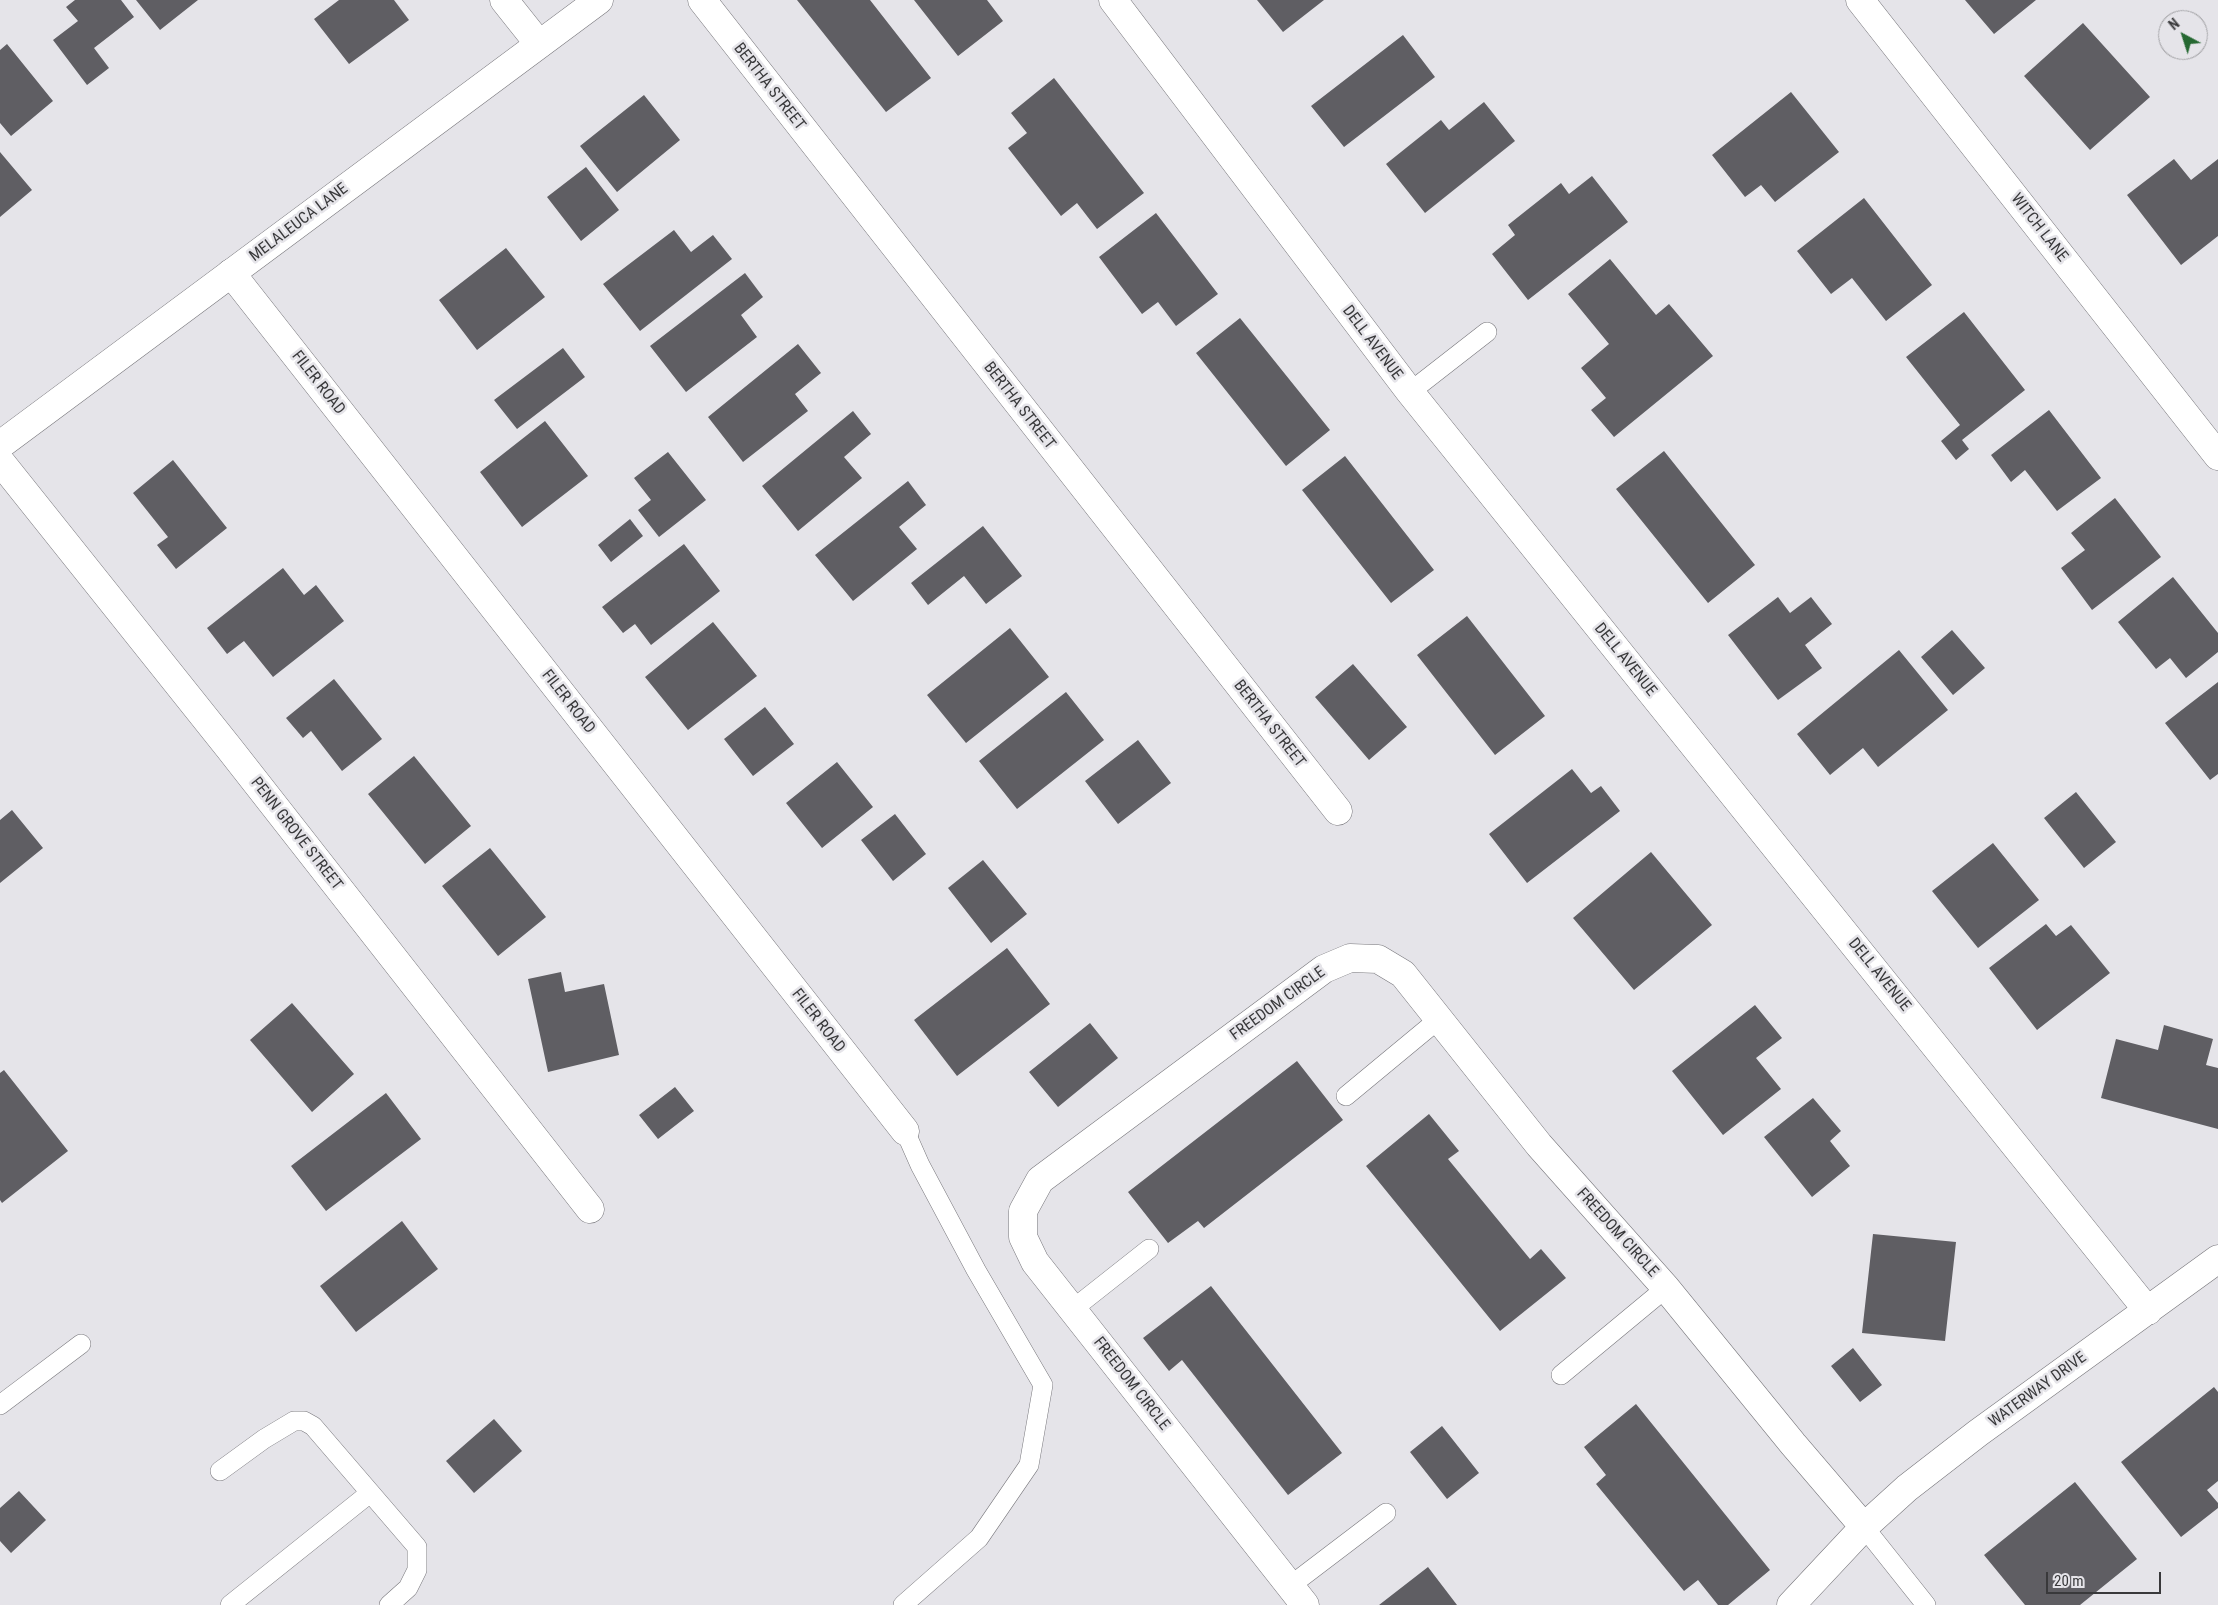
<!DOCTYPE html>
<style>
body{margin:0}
#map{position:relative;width:2218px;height:1605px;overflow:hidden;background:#e5e4e9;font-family:"Roboto Condensed",sans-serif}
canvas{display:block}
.north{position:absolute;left:2158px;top:10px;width:50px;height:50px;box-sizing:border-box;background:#e5e4e9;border:1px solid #a0a0a3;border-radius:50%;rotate:320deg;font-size:14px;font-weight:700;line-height:20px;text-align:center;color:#39393b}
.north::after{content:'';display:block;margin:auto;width:18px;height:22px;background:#266832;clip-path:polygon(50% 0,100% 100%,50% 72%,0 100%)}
.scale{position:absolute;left:2046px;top:1572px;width:115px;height:22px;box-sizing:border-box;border:2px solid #39393b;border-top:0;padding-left:6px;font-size:15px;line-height:18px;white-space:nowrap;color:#39393b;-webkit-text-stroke:4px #e5e4e9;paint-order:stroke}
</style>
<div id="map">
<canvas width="2218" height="1605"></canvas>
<div class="north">N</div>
<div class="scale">20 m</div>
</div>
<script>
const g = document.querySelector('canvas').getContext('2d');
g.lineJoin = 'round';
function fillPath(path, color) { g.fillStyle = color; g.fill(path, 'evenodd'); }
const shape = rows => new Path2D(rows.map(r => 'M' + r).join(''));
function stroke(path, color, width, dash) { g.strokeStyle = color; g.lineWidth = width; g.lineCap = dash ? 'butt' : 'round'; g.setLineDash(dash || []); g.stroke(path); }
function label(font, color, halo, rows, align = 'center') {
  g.font = font + ' "Roboto Condensed",sans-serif'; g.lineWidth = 5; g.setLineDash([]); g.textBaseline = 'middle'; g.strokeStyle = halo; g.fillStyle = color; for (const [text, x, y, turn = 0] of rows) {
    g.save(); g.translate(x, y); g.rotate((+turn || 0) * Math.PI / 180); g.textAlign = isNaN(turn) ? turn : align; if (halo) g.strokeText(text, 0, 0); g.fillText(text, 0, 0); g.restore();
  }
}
fillPath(shape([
 [75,0,121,0,134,17,94,48,109,68,87,85,53,40,78,21,66,7],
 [136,0,198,0,160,30],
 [339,0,394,0,409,20,349,64,314,19],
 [797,0,870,0,931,78,886,112],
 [914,0,987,0,1003,21,958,56],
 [1257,0,1324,0,1283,32],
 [1965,0,2036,0,1994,34],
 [2083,23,2150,97,2090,150,2024,76],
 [1403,35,1435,77,1344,147,1311,106],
 [7,44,53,101,11,136,0,123,0,50],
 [1054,78,1144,193,1097,229,1077,203,1061,216,1008,148,1027,133,1011,113],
 [1791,92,1839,152,1775,202,1761,185,1745,197,1712,155],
 [644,95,680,140,617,192,580,146],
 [1484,102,1515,141,1425,213,1386,164,1441,120,1449,130],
 [0,152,32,190,0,217],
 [2174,159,2191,180,2218,159,2218,236,2181,265,2127,195],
 [586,167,619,210,581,241,547,197],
 [1592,176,1628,222,1528,300,1492,254,1515,235,1508,225,1561,183,1569,194],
 [1864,198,1932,285,1886,321,1852,278,1831,294,1797,251],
 [1156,213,1218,294,1176,326,1158,302,1142,314,1099,257],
 [674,230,691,252,713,235,732,259,640,331,603,284],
 [506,248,545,297,477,350,439,300],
 [1610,259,1656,315,1669,304,1713,356,1614,437,1591,410,1606,398,1581,368,1609,344,1568,294],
 [745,273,763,297,741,315,757,337,686,392,650,346],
 [1964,312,2025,390,1962,440,1969,449,1956,460,1941,441,1960,425,1906,357],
 [1240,318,1330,430,1286,466,1196,353],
 [798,344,821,373,795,394,808,411,743,462,708,417],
 [563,348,585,377,517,429,494,400],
 [2049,410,2101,478,2057,511,2025,470,2011,482,1991,455],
 [853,411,871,434,844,457,862,478,798,531,762,486],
 [545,421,588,476,522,527,480,472],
 [1664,451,1755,565,1708,603,1616,489],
 [668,452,706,500,659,537,638,510,651,500,634,478],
 [1345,456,1434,570,1391,603,1302,490],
 [173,460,227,528,176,569,157,545,168,537,133,493],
 [908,481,926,505,899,527,917,549,853,601,815,555],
 [2115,498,2161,557,2092,610,2061,568,2085,550,2071,533],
 [630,519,643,536,611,562,598,545],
 [983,526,1022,576,986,604,964,576,928,605,911,583],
 [684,544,720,591,651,645,635,624,623,633,602,607],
 [283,568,304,595,316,585,344,621,273,677,244,641,227,654,207,628],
 [2173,577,2218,633,2218,652,2186,678,2170,658,2156,669,2118,622],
 [1778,597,1790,613,1811,597,1832,624,1805,645,1822,668,1778,700,1728,635],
 [1467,616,1545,716,1495,755,1417,655],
 [713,622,757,676,688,730,645,677],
 [1010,628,1049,677,966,743,927,695],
 [1952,630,1985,668,1953,695,1921,657],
 [1899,650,1948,710,1878,767,1863,748,1830,775,1797,734],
 [1353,664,1407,727,1369,760,1315,697],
 [334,679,382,739,342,771,311,731,303,738,286,718],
 [2218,682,2218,774,2210,780,2165,723],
 [1066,692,1104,740,1017,809,979,761],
 [765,707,794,744,753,776,724,739],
 [1138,740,1171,783,1118,824,1085,781],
 [414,756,471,826,425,864,368,794],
 [837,762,873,807,822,848,786,803],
 [1572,769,1591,793,1601,786,1620,811,1527,883,1489,834],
 [2076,792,2116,842,2084,868,2044,818],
 [12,810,43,848,0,883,0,820],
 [895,814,926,854,893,881,861,840],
 [1993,843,2039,900,1978,948,1932,891],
 [490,848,546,917,498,956,442,886],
 [1651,852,1712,925,1634,990,1573,918],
 [983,860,1027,914,991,943,948,888],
 [2046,924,2056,936,2071,925,2110,973,2037,1030,1989,968],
 [1007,948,1050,1004,957,1076,914,1020],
 [561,972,565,992,604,984,619,1055,548,1072,528,979],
 [292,1003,354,1074,312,1112,250,1040],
 [1755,1005,1782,1038,1756,1058,1781,1089,1723,1135,1672,1071],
 [1090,1023,1118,1058,1058,1107,1029,1072],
 [2164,1025,2213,1039,2206,1065,2218,1068,2218,1129,2101,1098,2116,1039,2158,1050],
 [1297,1061,1343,1120,1204,1228,1198,1221,1168,1243,1128,1192],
 [4,1070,68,1151,2,1203,0,1200,0,1073],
 [675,1087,694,1111,658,1139,639,1115],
 [386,1093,421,1139,326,1211,291,1166],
 [1813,1098,1841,1131,1830,1141,1850,1166,1812,1197,1764,1137],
 [1429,1114,1459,1151,1448,1159,1530,1259,1541,1249,1566,1278,1500,1331,1366,1166],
 [402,1221,438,1269,356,1332,320,1286],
 [1873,1234,1956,1242,1945,1341,1862,1333],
 [1211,1286,1342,1453,1288,1495,1182,1360,1169,1371,1143,1338],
 [1853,1348,1882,1385,1860,1402,1831,1366],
 [2214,1387,2218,1392,2218,1481,2207,1490,2218,1503,2218,1508,2181,1537,2121,1462],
 [1636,1404,1770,1570,1728,1605,1718,1605,1698,1580,1684,1591,1596,1484,1606,1475,1584,1447],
 [494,1419,522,1451,474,1493,446,1461],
 [1442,1426,1479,1473,1447,1499,1410,1452],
 [2075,1482,2137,1559,2080,1605,2025,1605,1984,1555],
 [19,1491,46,1520,11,1553,0,1541,0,1508],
 [1428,1567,1457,1605,1379,1605]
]), '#5f5e63');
const service = shape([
 [1410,392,1487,332],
 [1346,1096,1439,1019],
 [1073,1309,1149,1249],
 [1561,1375,1666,1288],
 [0,1405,81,1344],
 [220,1471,264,1439,294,1421,304,1421,313,1426,417,1547,417,1570,408,1588,389,1605],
 [1864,1527,1926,1605],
 [1290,1586,1386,1513],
 [230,1605,370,1493],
 [903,1605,979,1538,1029,1465,1043,1385,976,1270,920,1165,905,1131]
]);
const minor = shape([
 [504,0,539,44],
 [702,0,1338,811],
 [1113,0,1410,392,2148,1311],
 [1860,0,2218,456],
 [231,273,905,1131],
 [0,461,229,748,590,1209],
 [1864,1527,1907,1488,1978,1433,2218,1259],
 [1305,1605,1035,1262,1023,1237,1023,1211,1040,1180,1324,969,1350,958,1378,959,1403,974,1539,1145,1666,1288,1793,1444,1864,1527,1791,1605]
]);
const tertiary = shape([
 [0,445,599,0]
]);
stroke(service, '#77767b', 20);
stroke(minor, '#77767b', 29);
stroke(tertiary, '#77767b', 29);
stroke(service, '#fff', 19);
stroke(minor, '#fff', 28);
stroke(tertiary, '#fff', 28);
label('16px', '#39393b', '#e5e4e9', [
 ["BERTHA STREET",769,87,52],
 ["MELALEUCA LANE",299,223,-37],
 ["WITCH LANE",2039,228,52],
 ["DELL AVENUE",1372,343,53],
 ["FILER ROAD",318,383,52],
 ["BERTHA STREET",1019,406,52],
 ["DELL AVENUE",1625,660,51],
 ["FILER ROAD",568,702,52],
 ["BERTHA STREET",1269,724,52],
 ["PENN GROVE STREET",296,834,52],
 ["DELL AVENUE",1879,975,51],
 ["FREEDOM CIRCLE",1278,1004,-36],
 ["FILER ROAD",818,1021,52],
 ["FREEDOM CIRCLE",1617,1233,48],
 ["FREEDOM CIRCLE",1131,1384,52],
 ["WATERWAY DRIVE",2038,1390,-36]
]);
</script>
